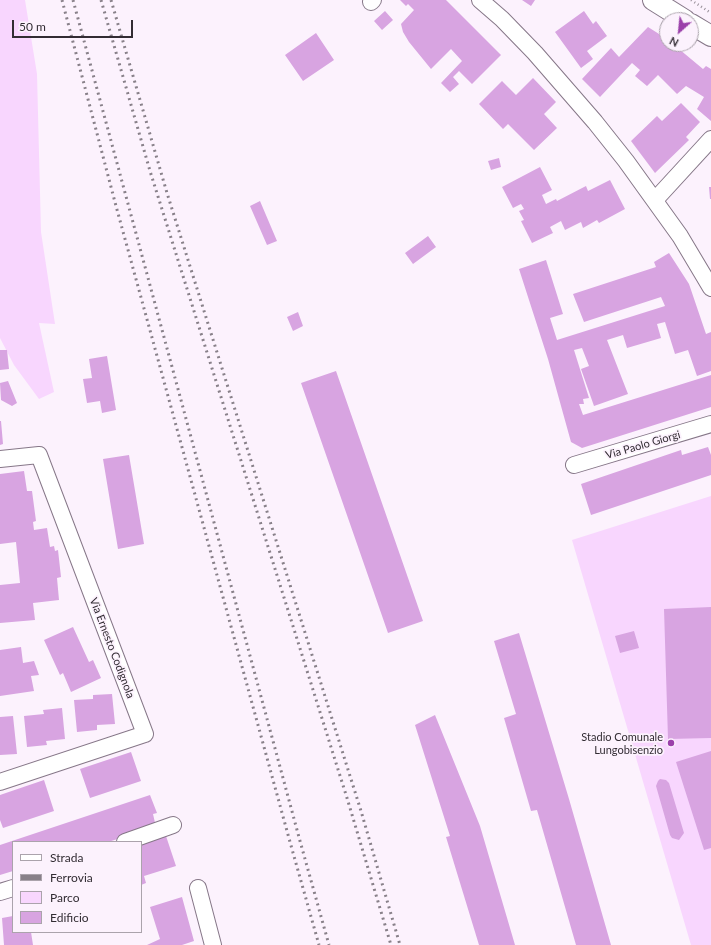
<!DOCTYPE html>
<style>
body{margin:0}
#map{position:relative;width:711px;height:945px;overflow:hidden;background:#fcf2fd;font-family:Lato,sans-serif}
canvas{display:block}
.legend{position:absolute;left:12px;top:841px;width:130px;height:92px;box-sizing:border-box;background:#fcf2fd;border:1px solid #aba3ac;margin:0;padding:5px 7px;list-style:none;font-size:12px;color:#322c33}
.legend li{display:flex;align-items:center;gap:8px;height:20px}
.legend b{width:20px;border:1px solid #aba3ac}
.north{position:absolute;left:659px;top:12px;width:40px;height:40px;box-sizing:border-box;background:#fcf2fd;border:1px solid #aba3ac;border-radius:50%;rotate:207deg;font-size:11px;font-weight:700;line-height:16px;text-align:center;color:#322c33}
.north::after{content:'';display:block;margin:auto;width:14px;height:18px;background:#9b40aa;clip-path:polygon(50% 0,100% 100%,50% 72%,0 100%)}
.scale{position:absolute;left:12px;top:20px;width:121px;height:18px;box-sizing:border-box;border:2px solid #322c33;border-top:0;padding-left:5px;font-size:12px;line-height:14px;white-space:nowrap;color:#322c33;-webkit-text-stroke:3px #fcf2fd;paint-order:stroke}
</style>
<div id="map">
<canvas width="711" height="945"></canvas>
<ul class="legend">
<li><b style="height:5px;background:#fff"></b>Strada</li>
<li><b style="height:5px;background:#888089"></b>Ferrovia</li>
<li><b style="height:11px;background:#f8d6fe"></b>Parco</li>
<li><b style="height:11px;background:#d8a4e1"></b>Edificio</li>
</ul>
<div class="north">N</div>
<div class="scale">50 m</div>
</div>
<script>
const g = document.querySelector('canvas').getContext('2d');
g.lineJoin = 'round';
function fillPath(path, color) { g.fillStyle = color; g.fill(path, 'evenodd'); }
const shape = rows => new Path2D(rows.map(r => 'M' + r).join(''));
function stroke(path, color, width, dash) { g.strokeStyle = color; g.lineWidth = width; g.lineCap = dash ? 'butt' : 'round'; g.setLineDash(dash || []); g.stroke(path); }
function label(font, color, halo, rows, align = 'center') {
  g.font = font + ' Lato,sans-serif'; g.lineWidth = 3.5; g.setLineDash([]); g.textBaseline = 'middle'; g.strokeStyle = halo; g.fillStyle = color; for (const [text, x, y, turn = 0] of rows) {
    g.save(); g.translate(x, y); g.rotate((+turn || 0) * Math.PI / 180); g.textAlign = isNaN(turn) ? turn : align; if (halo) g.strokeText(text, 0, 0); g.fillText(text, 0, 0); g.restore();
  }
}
fillPath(shape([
 [0,0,25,0,37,74,41,232,55,324,39,323,54,392,39,399,14,365,0,338],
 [711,496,711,945,691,945,572,540]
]), '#f8d6fe');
fillPath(shape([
 [400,0,446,0,501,55,472,84,459,71,453,77,459,84,450,92,441,83,462,61,451,49,431,69,409,42,403,32,401,24,414,10,408,4,406,6],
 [522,0,535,0,531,6],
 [385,11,393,20,382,30,374,21],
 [584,11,593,24,596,21,607,36,587,51,593,59,581,68,555,32],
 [648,27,667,39,667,44,673,44,703,69,706,66,711,69,711,121,697,109,704,97,686,86,677,94,658,75,647,86,635,76,640,70,632,63,600,97,582,79,611,48,619,57],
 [316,33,334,60,303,81,285,55],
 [533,78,556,102,544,114,557,128,534,150,508,124,503,129,479,104,502,81,516,95],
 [681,103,700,122,686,137,689,140,655,173,631,141,657,116,662,121],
 [499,158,501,167,491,170,488,161],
 [540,167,552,190,542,195,546,204,556,199,557,201,586,186,588,191,610,180,625,209,599,223,597,220,583,228,581,222,565,230,561,221,550,227,553,233,532,243,521,221,524,220,519,211,524,209,521,204,513,208,502,187],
 [709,187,711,187,711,199,710,199],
 [260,201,277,241,267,245,250,206],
 [428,236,436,247,413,264,405,253],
 [669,253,689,284,706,334,711,332,711,371,697,376,688,350,675,354,665,322,657,324,661,338,627,348,623,335,607,340,628,394,594,406,581,369,589,366,582,348,574,350,589,398,583,399,584,404,579,404,583,415,711,375,711,407,582,448,571,442,548,359,519,269,546,260,563,314,550,318,557,340,665,306,661,297,584,322,573,294,656,267,654,262],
 [298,312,303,326,293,331,287,317],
 [0,350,7,350,9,369,0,370],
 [107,356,116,410,102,413,100,401,87,403,83,379,92,378,89,359],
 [336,371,423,621,388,633,301,383],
 [8,381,17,403,12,406,1,400,0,383],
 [0,421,1,421,3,444,0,445],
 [708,447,711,455,711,475,591,515,581,484,681,450,682,455],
 [129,455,144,544,118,549,103,459],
 [24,471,27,491,32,491,36,521,33,522,34,530,47,528,50,547,54,546,55,551,58,550,61,577,57,578,59,600,33,603,35,620,0,623,0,585,20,583,16,542,0,544,0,474],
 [711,607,711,738,668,739,664,609],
 [73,627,89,662,93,660,101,678,71,692,63,673,60,675,44,640],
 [634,631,639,648,620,653,615,636],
 [519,633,569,799,611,945,576,945,537,810,531,811,504,718,516,714,494,641],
 [21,647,23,663,34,661,39,675,31,676,34,691,0,696,0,650],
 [112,694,115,724,97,725,97,730,77,732,74,700,93,699,93,695],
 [62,708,65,739,46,741,47,745,27,747,24,716,44,714,43,710],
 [435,715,480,826,515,945,479,945,446,837,450,836,415,725],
 [13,716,17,754,0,755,0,717],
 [711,751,711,848,704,850,676,762],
 [131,752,141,781,90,798,80,769],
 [660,779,666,780,669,783,684,833,679,840,672,838,670,835,656,786,658,781],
 [44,780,54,811,3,828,0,820,0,795],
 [150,795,157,813,153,814,156,827,108,842,13,842,13,871,0,875,0,845],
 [166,836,176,866,144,876,146,883,141,885,141,844],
 [182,897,194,941,182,945,147,945,160,939,150,907],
 [13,916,13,932,31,932,33,945,4,945,2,918]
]), '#d8a4e1');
const minor = shape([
 [480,0,502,19,535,53,595,122,626,161,680,236,711,288],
 [371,2,373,0],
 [655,200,711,139],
 [0,459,39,455,145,734,0,782],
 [574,465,711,424],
 [125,842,173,825],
 [198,888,213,945],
 [0,892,13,888]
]);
const tertiary = shape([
 [653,0,685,20],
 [691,24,711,36]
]);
stroke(minor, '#867788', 18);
stroke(tertiary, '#867788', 22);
stroke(shape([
 [691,0,711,13]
]), '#989099', 2.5, [1, 3]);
stroke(minor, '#fff', 16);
stroke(tertiary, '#fff', 20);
stroke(shape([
 [62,0,116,206,290,842,319,945],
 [73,0,300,841,329,945],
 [101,0,150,171,347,798,391,945],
 [111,0,167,193,361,811,400,945]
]), '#888089', 3, [2, 4]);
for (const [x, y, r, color] of [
 [671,743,4,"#9b40aa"]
]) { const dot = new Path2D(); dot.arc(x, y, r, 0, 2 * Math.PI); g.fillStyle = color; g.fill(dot); stroke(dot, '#fcf2fd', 1.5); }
label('11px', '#322c33', '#fcf2fd', [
 ["Via Paolo Giorgi",643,445,-16],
 ["Via Ernesto Codignola",112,648,69]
]);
label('11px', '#322c33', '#fcf2fd', [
 ["Stadio Comunale",663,737],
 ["Lungobisenzio",663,750]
], 'right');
</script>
